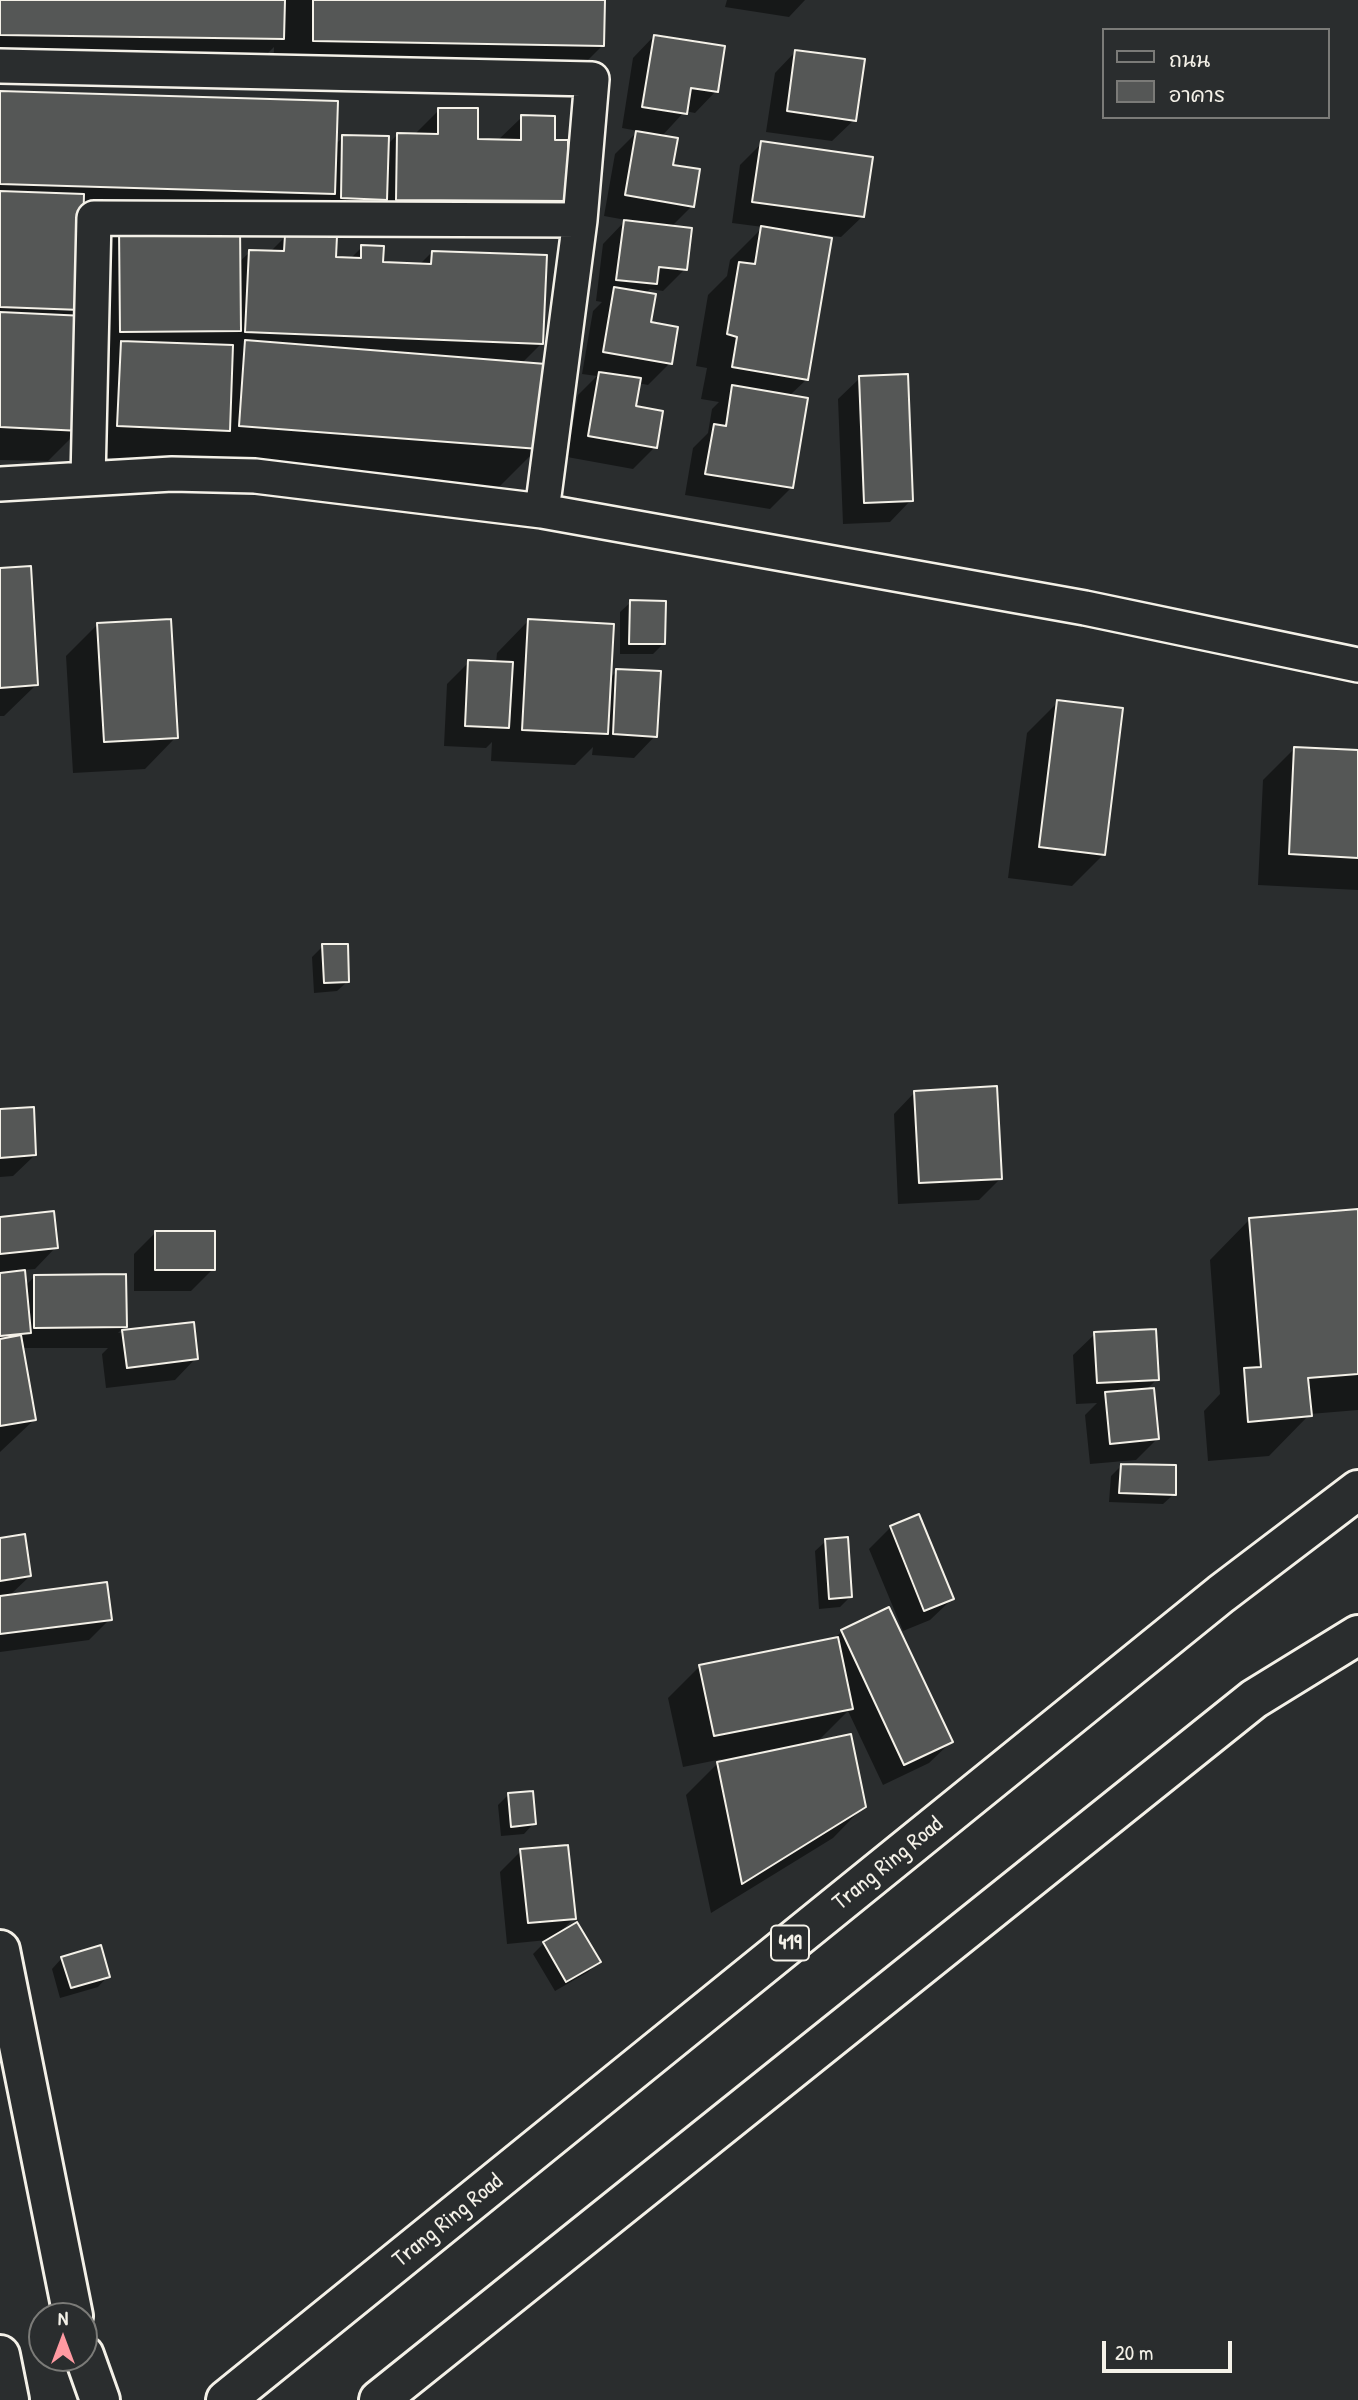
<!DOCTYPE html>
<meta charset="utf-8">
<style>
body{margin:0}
#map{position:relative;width:1358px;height:2400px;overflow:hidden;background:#2a2d2e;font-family:"Patrick Hand","Playpen Sans Thai",sans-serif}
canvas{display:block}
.legend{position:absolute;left:1102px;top:28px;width:228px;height:91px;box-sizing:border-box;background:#2a2d2e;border:2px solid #7b7b78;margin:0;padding:9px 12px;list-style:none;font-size:21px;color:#f4f1e8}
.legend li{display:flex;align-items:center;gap:14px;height:35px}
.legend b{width:35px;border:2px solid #7b7b78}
.north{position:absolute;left:28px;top:2302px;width:70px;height:70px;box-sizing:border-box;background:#2a2d2e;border:2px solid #7b7b78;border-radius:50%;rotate:0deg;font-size:19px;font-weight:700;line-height:28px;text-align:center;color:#f4f1e8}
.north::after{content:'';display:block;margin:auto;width:24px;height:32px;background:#ff9aa2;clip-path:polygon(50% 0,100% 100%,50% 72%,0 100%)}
.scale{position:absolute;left:1102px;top:2341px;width:130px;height:32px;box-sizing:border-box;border:4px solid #f4f1e8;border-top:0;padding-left:9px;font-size:21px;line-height:24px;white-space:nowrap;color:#f4f1e8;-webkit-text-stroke:5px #2a2d2e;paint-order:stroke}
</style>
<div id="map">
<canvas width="1358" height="2400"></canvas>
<ul class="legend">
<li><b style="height:9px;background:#2a2d2e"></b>ถนน</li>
<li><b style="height:19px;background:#555756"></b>อาคาร</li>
</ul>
<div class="north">N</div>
<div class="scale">20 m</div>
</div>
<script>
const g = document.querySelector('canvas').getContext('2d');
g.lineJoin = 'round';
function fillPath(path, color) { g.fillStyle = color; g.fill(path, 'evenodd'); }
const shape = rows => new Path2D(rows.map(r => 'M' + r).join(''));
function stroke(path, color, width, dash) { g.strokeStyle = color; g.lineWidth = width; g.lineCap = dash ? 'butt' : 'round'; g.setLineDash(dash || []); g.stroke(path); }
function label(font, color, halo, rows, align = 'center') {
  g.font = font + ' "Patrick Hand",sans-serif'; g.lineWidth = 5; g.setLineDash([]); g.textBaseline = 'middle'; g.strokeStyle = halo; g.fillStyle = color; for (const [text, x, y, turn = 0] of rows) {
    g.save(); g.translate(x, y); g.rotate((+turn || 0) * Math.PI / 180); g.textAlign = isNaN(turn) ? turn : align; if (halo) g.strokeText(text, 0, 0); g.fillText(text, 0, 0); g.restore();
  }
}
fillPath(shape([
 [0,0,603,0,603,45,562,86,273,81,274,47,242,79,0,75],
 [727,0,805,0,789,17,725,7],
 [654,36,716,91,695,113,685,111,661,137,671,167,692,206,670,228,685,269,663,291,650,289,645,294,649,324,670,363,648,385,638,383,634,408,655,447,633,469,567,457,578,395,597,376,582,374,593,311,602,302,596,301,603,244,626,220,604,216,615,154,638,131,622,128,633,58],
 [796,51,854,120,832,141,766,132,775,73],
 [0,93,335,145,343,137,387,145,397,135,414,135,439,110,476,141,497,141,522,117,553,142,566,200,534,232,365,231,290,237,335,259,350,259,362,247,381,264,419,265,432,252,542,343,521,364,537,449,497,489,199,465,200,458,196,461,87,457,89,260,120,229,82,228,79,309,71,317,79,430,48,461,0,460],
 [239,232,289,233,270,252,250,252,239,262],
 [762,143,863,216,841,237,815,234,806,380,789,396,792,487,770,509,685,495,693,448,708,433,712,409,719,402,701,399,707,368,696,366,708,295,727,276,730,260,763,227,732,223,740,165],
 [860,378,911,500,890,522,843,524,838,399],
 [0,569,36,685,4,716,0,716],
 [631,602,663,644,653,654,620,654,620,612],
 [528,621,609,679,617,671,655,736,634,758,592,755,593,747,575,765,491,761,492,742,486,748,444,746,447,684,469,662,496,663,497,653],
 [97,625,176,737,145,769,73,773,66,656],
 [1058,702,1103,855,1072,886,1008,878,1027,733],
 [1294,749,1358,752,1358,890,1258,885,1263,780],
 [323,946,348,981,337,991,314,993,312,957],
 [915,1092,1001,1178,979,1200,898,1204,894,1114],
 [0,1110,35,1155,13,1176,0,1177],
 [1358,1211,1358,1410,1310,1414,1269,1456,1208,1461,1204,1411,1220,1394,1210,1260,1250,1219],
 [0,1219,56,1247,35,1269,23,1270,25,1286,34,1277,125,1326,118,1333,192,1324,196,1358,175,1380,106,1388,102,1354,108,1348,22,1348,35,1419,0,1452],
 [156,1232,213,1269,191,1291,134,1291,134,1254],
 [1095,1334,1157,1379,1146,1390,1157,1439,1136,1460,1090,1464,1085,1415,1097,1403,1076,1404,1073,1355],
 [1121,1466,1174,1494,1163,1504,1109,1502,1111,1476],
 [891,1527,952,1599,930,1620,903,1631,869,1549],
 [0,1540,30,1576,9,1596,110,1619,89,1640,0,1652],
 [826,1541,850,1597,840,1607,819,1609,815,1551],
 [842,1631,951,1742,929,1763,883,1785,848,1711,816,1743,864,1806,833,1838,711,1913,686,1795,722,1759,683,1767,668,1698,700,1666,833,1640],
 [508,1795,534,1823,524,1834,501,1836,498,1805],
 [521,1851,574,1918,559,1933,598,1962,588,1972,555,1991,533,1954,547,1940,507,1944,500,1872],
 [62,1958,108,1976,98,1987,60,1998,52,1969]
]), '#0007');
const building = shape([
 [0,0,285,0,284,39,0,35,0,0],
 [313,0,605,0,604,46,313,41,313,0],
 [654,35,725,46,718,92,691,88,687,114,642,107,654,35],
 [795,50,865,59,856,121,787,111,795,50],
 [0,91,338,101,335,194,0,184,0,91],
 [438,108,478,108,478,139,521,140,521,115,555,116,555,140,568,140,568,201,396,200,397,133,438,134,438,108],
 [636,131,678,138,673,165,700,169,694,207,625,195,636,131],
 [342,135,389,136,387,200,341,198,342,135],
 [761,141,873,157,864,217,752,202,761,141],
 [0,191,84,194,81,310,0,307,0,191],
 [624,220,692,228,687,270,659,267,657,284,616,280,624,220],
 [240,225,241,331,120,332,119,227,240,225],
 [761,226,832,238,808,380,732,367,737,337,727,334,739,262,755,264,761,226],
 [285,235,337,236,336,257,361,258,361,245,384,246,383,262,431,264,432,251,547,255,543,344,245,332,249,250,284,251,285,235],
 [614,287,656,294,651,322,678,327,672,364,603,352,614,287],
 [0,312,85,316,81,431,0,427,0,312],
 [245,340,546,364,539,449,239,426,245,340],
 [121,341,233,345,230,431,117,426,121,341],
 [599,372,641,378,636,406,663,411,657,448,588,436,599,372],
 [908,374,913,501,864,503,859,376,908,374],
 [732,385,808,398,793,488,705,474,714,424,726,426,732,385],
 [31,566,38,685,0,688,0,568,31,566],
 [630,600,666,601,665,644,629,644,630,600],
 [171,619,178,738,104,742,97,623,171,619],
 [528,619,614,624,608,734,522,730,528,619],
 [468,660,513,662,509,728,465,726,468,660],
 [616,669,661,671,657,737,613,734,616,669],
 [1057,700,1123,708,1105,855,1039,847,1057,700],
 [1294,747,1358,750,1358,858,1289,854,1294,747],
 [322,944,348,944,349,982,324,983,322,944],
 [997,1086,1002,1179,919,1183,914,1091,997,1086],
 [34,1107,36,1155,0,1158,0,1109,34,1107],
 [1358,1209,1358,1374,1308,1378,1312,1416,1248,1422,1244,1368,1261,1367,1249,1218,1358,1209],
 [54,1211,58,1248,0,1254,0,1217,54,1211],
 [155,1231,215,1231,215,1270,155,1270,155,1231],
 [25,1270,31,1333,0,1336,0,1273,25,1270],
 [126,1274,127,1327,34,1328,34,1275,126,1274],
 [194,1322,198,1359,127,1368,122,1330,194,1322],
 [1156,1329,1159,1380,1097,1383,1094,1332,1156,1329],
 [21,1335,36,1420,0,1426,0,1339,21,1335],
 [1154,1388,1159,1439,1110,1444,1105,1392,1154,1388],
 [1121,1464,1176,1465,1176,1495,1119,1493,1121,1464],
 [919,1514,954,1599,924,1611,890,1526,919,1514],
 [25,1534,31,1576,0,1581,0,1538,25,1534],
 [848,1537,852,1597,829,1599,825,1539,848,1537],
 [107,1582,112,1620,0,1634,0,1596,107,1582],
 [889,1607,953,1742,904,1765,841,1630,889,1607],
 [838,1637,853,1709,714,1736,699,1665,838,1637],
 [851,1734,866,1807,742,1884,717,1762,851,1734],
 [533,1791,536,1824,511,1827,508,1793,533,1791],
 [568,1845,576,1919,528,1923,520,1849,568,1845],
 [577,1922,601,1962,566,1982,543,1942,577,1922],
 [101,1945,110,1977,71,1988,61,1957,101,1945]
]);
fillPath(building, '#555756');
stroke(building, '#f4f1e8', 2);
const street = shape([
 [0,66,592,79,580,220,542,511],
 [88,479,94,218,580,220],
 [0,484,172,474,255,476,542,511,1085,608,1358,665]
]);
const secondary = shape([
 [0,1950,73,2316],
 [0,2355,9,2400],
 [84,2355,100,2400]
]);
const highway = shape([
 [226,2400,1221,1594,1358,1490],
 [379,2400,1254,1699,1358,1635]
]);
stroke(street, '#f4f1e8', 38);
stroke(secondary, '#f4f1e8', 44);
stroke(highway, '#f4f1e8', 44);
stroke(street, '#2a2d2e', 33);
stroke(secondary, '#2a2d2e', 38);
stroke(highway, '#2a2d2e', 38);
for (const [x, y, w] of [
 [790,1943,38]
]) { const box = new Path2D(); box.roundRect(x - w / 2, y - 17.5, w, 35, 5); g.fillStyle = '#2a2d2e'; g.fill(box); stroke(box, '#f4f1e8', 2); }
label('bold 21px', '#f4f1e8', null, [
 ["419",790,1943]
]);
label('23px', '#f4f1e8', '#2a2d2e', [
 ["Trang Ring Road",888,1864,-39],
 ["Trang Ring Road",448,2221,-39]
]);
</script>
